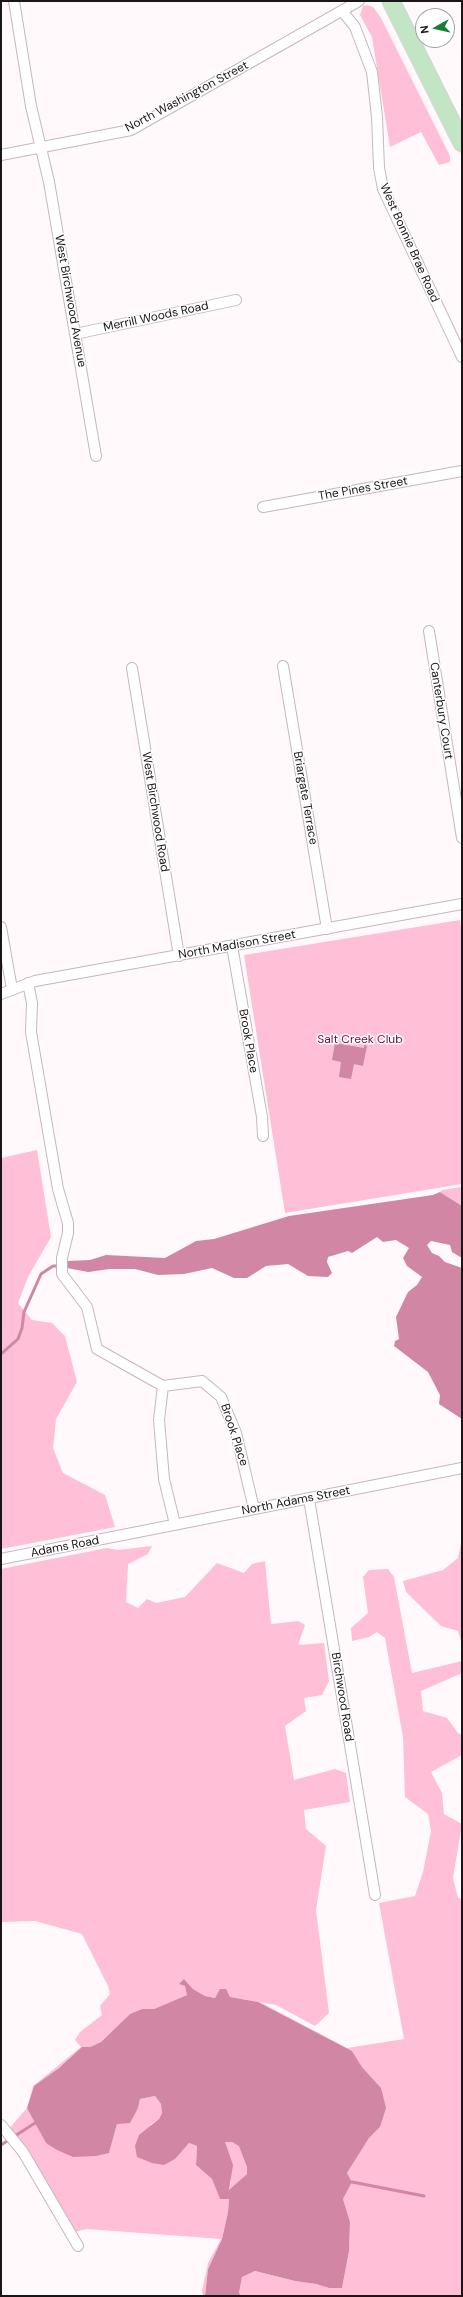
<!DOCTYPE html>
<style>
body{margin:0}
#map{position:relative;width:463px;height:2297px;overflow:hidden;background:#fff9fb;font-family:"DM Sans",sans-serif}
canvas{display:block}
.frame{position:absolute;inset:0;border:2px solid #1a1517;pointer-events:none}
.north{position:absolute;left:415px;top:8px;width:40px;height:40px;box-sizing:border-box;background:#fff;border:1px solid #a3a1a2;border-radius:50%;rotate:262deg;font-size:11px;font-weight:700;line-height:16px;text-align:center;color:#1a1517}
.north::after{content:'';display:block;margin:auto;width:14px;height:18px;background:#147f35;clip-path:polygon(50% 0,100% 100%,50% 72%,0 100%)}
</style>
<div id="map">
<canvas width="463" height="2297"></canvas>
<div class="frame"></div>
<div class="north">N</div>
</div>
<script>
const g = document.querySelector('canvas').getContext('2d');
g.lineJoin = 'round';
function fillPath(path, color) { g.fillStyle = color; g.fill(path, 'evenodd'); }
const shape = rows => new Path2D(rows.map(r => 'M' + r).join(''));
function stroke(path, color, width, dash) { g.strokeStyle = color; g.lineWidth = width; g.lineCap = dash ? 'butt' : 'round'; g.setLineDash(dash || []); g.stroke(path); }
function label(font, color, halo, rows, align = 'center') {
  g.font = font + ' "DM Sans",sans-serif'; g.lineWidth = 3; g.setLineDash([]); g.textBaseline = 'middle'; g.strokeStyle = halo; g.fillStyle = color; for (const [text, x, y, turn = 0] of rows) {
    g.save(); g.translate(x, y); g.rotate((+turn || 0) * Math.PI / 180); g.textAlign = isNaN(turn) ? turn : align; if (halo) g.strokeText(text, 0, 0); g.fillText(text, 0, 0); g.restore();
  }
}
fillPath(shape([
 [367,5,373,7,381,18,450,156,450,162,439,165,421,132,390,147,372,37,360,15,363,6],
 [460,920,462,935,462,1184,285,1213,244,955],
 [37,1150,51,1237,28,1277,18,1303,32,1320,52,1323,65,1336,77,1382,56,1419,53,1448,63,1473,105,1495,115,1527,1,1549,1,1158],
 [462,1187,462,1206,440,1192,442,1190],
 [462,1538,462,1645,458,1631,441,1626,406,1592,403,1581,443,1570,458,1558],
 [152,1546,148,1554,128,1564,126,1602,138,1608,147,1599,156,1603,185,1597,217,1563,244,1573,252,1564,265,1561,271,1624,298,1621,305,1625,298,1645,324,1643,329,1681,322,1695,304,1698,306,1711,285,1726,294,1780,335,1769,346,1773,350,1802,304,1810,306,1829,326,1846,316,1910,329,2013,315,2026,276,2005,260,2002,347,2048,404,2039,379,1903,415,1896,423,1872,431,1831,428,1814,405,1797,403,1737,385,1638,377,1632,369,1637,352,1641,351,1628,368,1613,363,1577,369,1570,388,1569,394,1577,412,1673,462,1661,462,1673,421,1691,423,1711,447,1718,458,1733,462,1735,462,1755,431,1772,442,1793,444,1814,462,1824,453,1878,458,1898,462,1899,462,2296,241,2296,239,2293,242,2277,255,2271,295,2281,316,2284,329,2288,342,2288,349,2251,350,2222,343,2199,352,2182,347,2173,369,2138,380,2127,381,2088,362,2067,352,2051,258,2002,218,1995,215,1998,205,1996,193,1989,184,1979,187,1995,154,2009,142,2009,130,2014,101,2042,90,2047,81,2048,59,2068,34,2086,27,2108,46,2143,109,2153,117,2124,138,2108,140,2099,155,2096,161,2104,162,2113,159,2119,150,2125,182,2150,189,2143,197,2146,196,2165,212,2179,220,2199,229,2199,228,2212,222,2239,208,2269,205,2296,203,2296,202,2291,208,2263,221,2239,87,2229,71,2233,8,2130,27,2108,33,2086,81,2047,75,2040,80,2032,102,2015,100,2006,110,1994,108,1986,82,1934,35,1921,1,1922,1,1569,107,1548,118,1550],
 [225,2142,232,2142,240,2146,247,2167,247,2174,229,2191,231,2182]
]), '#febfd7');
fillPath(shape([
 [335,1043,364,1048,364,1045,367,1046,363,1066,354,1064,351,1079,339,1077,341,1062,332,1060],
 [440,1192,462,1206,462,1258,452,1252,450,1245,431,1241,427,1245,432,1253,439,1256,445,1262,462,1268,462,1419,439,1404,440,1395,428,1372,394,1346,395,1341,399,1339,396,1317,408,1292,417,1285,422,1277,407,1266,403,1258,409,1248,396,1240,383,1242,377,1237,352,1253,348,1251,328,1257,327,1262,332,1273,328,1277,308,1276,288,1264,266,1266,247,1278,234,1278,212,1268,184,1274,158,1275,135,1269,110,1269,88,1272,67,1268,68,1261,90,1260,106,1255,165,1258,196,1241,214,1239,289,1216,433,1195],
 [184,1979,193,1989,205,1996,215,1998,220,1989,226,1989,230,1997,258,2002,352,2051,362,2067,381,2088,386,2108,380,2127,369,2138,347,2173,352,2182,343,2199,350,2222,349,2251,342,2288,329,2288,316,2284,295,2281,255,2271,242,2277,239,2293,241,2296,205,2296,208,2269,222,2239,228,2212,229,2199,220,2199,212,2179,196,2165,197,2146,189,2143,175,2159,164,2165,152,2163,137,2157,135,2146,139,2135,159,2119,162,2113,161,2104,155,2096,140,2099,138,2108,130,2123,117,2124,109,2153,96,2156,73,2157,57,2150,46,2143,35,2123,27,2108,34,2086,59,2068,82,2047,90,2047,101,2042,130,2014,142,2009,154,2009,187,1995,185,1986,179,1984],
 [225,2142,232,2142,239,2146,247,2167,247,2174,229,2190,233,2165]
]), '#d186a3');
stroke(shape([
 [1,1354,18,1339,22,1328,24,1312,41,1274,53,1266,60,1266],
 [1,2145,35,2123],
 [352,2182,424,2196]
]), '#d186a3', 3);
const street = shape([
 [14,1,31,106,49,182,96,456],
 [343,12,355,27,372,72,377,117,379,168,383,189,462,357],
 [1,155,131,130,359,1],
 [75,334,236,300],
 [263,507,462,471],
 [429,631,462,838],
 [283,666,327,929],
 [132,668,179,956],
 [1,927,12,989],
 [232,946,262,1117,263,1136],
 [28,983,32,1003,31,1032,58,1189,68,1223,68,1233,62,1258,62,1274,87,1307,97,1349,163,1386],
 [1,994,35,981,462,904],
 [309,1499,375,1895],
 [175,1524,164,1479,159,1420,163,1386,202,1381,221,1397,236,1433,254,1509],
 [1,1559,462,1468],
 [1,2125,23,2152,78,2246]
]);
const primary = shape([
 [391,1,462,143]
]);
stroke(street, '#c6b7bc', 12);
stroke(primary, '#d6d5d5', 19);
stroke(street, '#fff', 10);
stroke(primary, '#c2e5c6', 17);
label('12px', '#1a1517', '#fff', [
 ["North Washington Street",187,97,-28],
 ["West Bonnie Brae Road",409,243,66],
 ["West Birchwood Avenue",70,301,80],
 ["Merrill Woods Road",156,317,-12],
 ["The Pines Street",363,489,-10],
 ["Canterbury Court",441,711,81],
 ["Briargate Terrace",305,798,80],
 ["West Birchwood Road",155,812,81],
 ["North Madison Street",237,945,-10],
 ["Brook Place",248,1041,80],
 ["Brook Place",234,1435,72],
 ["North Adams Street",296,1501,-11],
 ["Adams Road",65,1547,-11],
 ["Birchwood Road",342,1697,81]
]);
label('12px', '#680e3d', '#fff', [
 ["Salt Creek Club",360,1040]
]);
</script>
